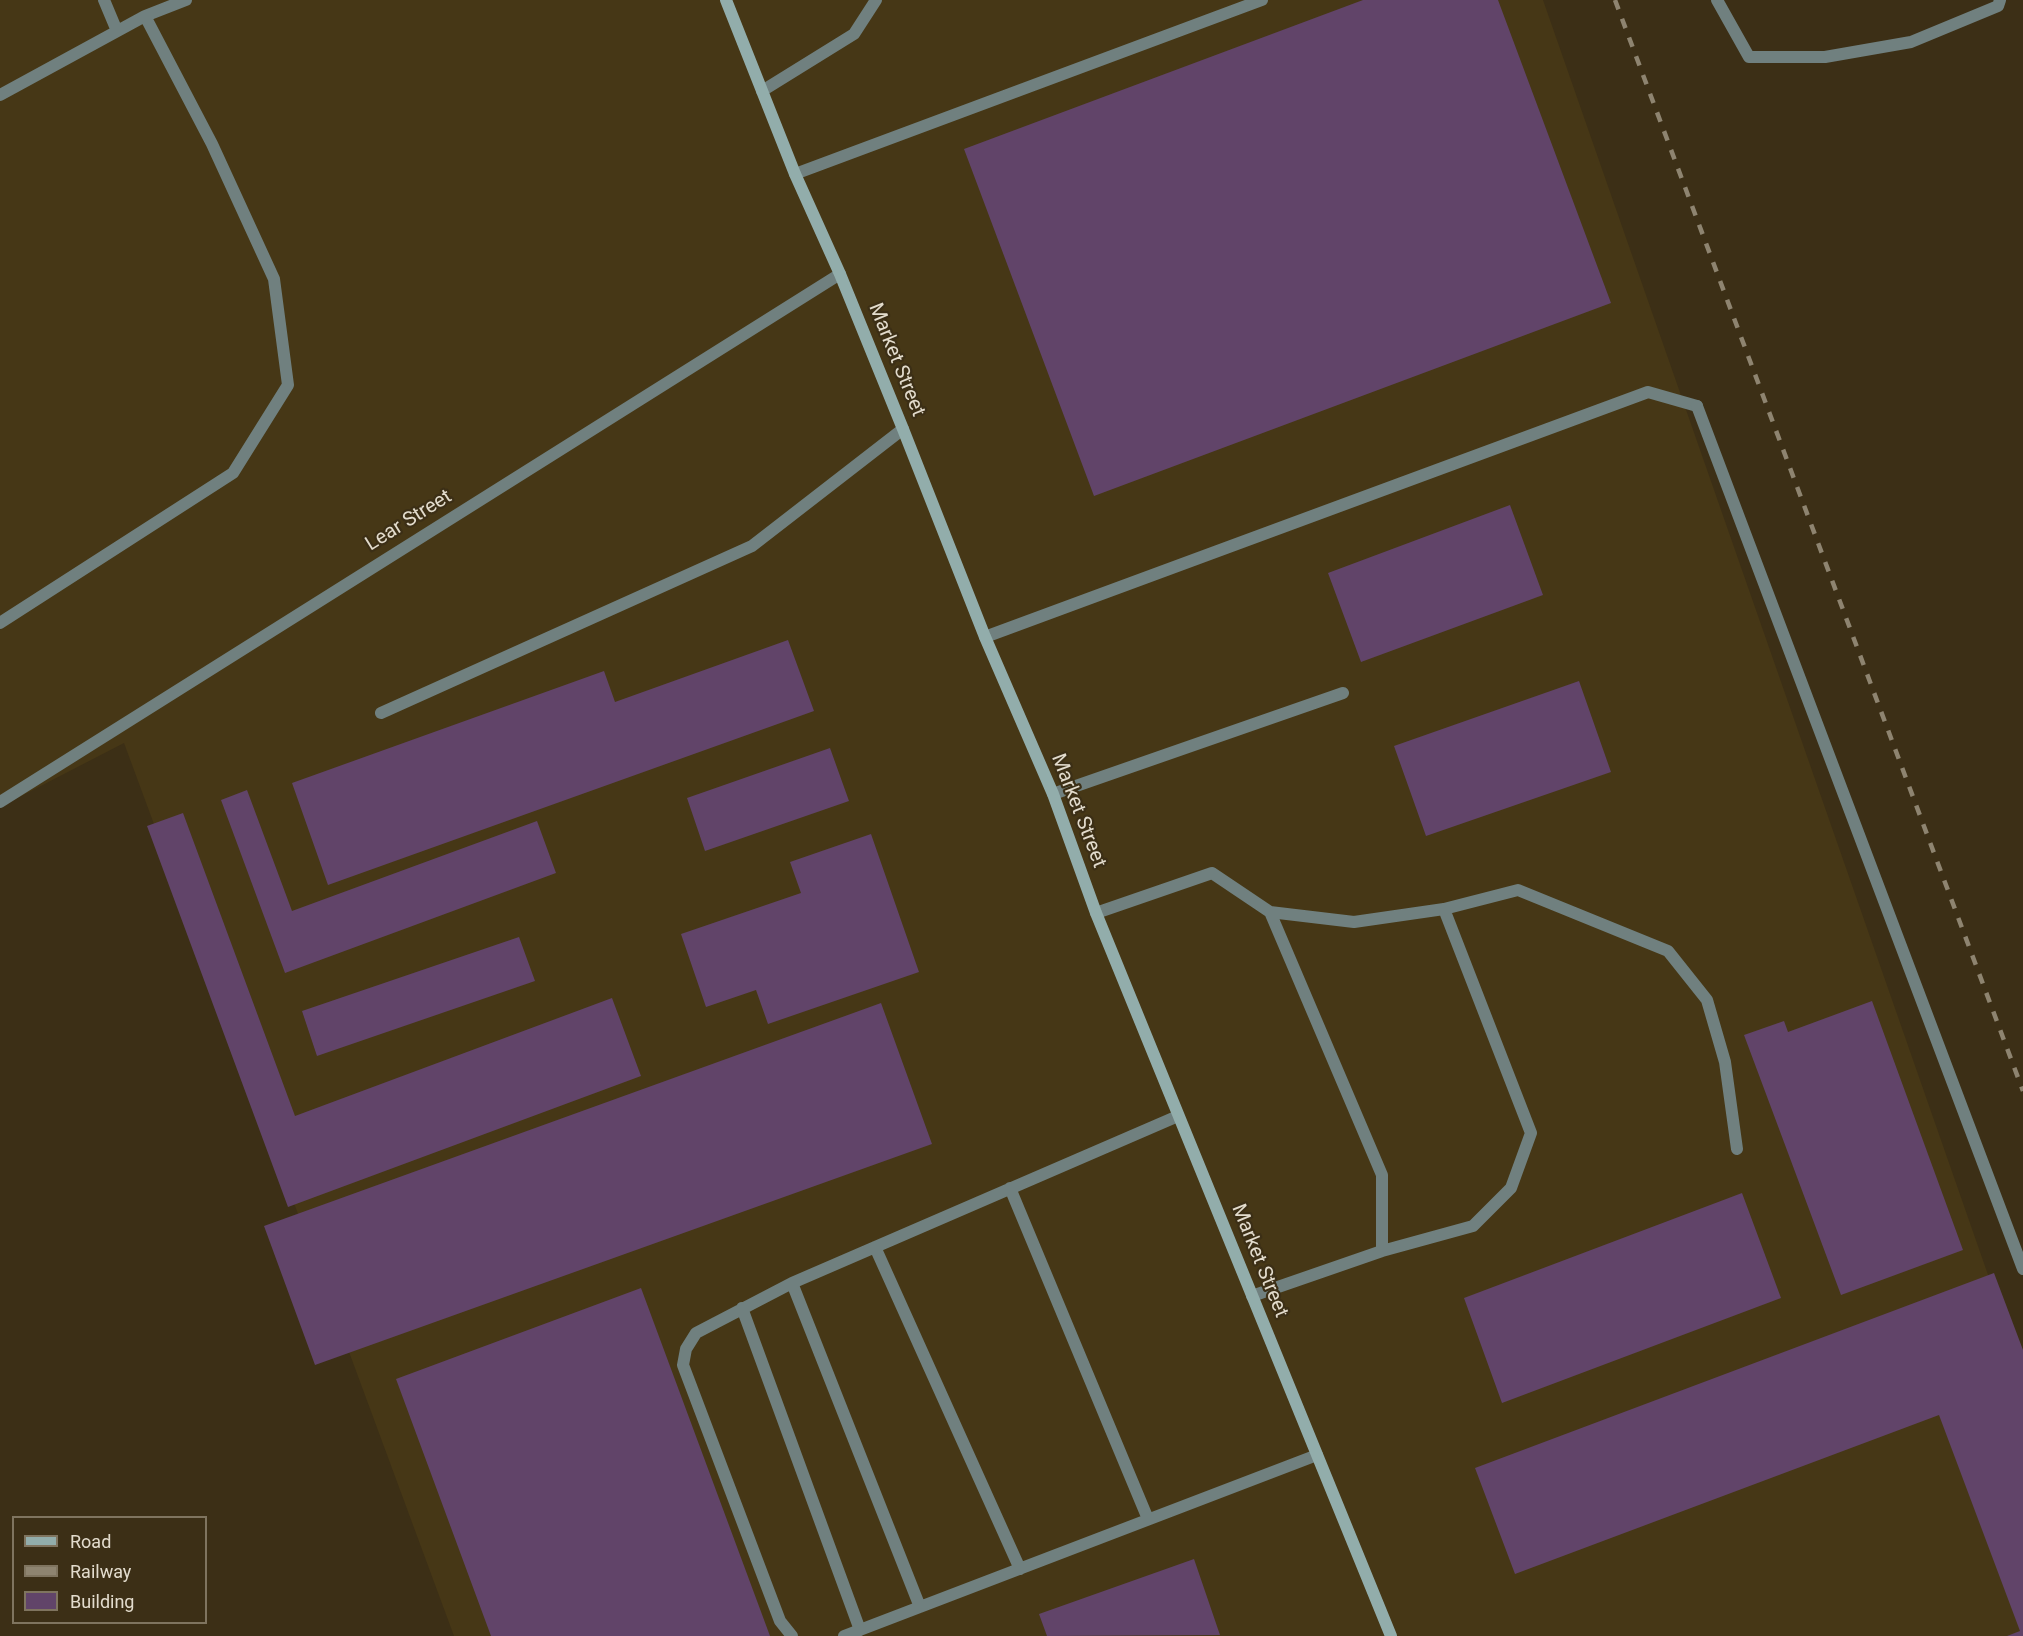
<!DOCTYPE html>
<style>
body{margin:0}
#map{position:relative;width:2023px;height:1636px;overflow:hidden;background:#3c2f16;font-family:Roboto,sans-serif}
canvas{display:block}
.legend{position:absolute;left:12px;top:1516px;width:195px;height:108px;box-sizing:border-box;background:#3c2f16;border:2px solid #7f745f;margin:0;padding:8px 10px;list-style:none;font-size:18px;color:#e3dccd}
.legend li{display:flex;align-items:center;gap:12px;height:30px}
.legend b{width:30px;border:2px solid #7f745f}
</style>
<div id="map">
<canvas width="2023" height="1636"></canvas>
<ul class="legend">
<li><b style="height:8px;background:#92adab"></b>Road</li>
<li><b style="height:8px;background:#8e8470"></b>Railway</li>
<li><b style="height:16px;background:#614469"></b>Building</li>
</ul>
</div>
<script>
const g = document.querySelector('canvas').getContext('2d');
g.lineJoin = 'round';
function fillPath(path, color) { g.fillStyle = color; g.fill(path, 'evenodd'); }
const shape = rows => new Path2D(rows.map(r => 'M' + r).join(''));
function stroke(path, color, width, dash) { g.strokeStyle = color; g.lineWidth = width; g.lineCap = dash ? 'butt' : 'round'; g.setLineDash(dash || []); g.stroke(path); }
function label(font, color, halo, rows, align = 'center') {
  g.font = font + ' Roboto,sans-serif'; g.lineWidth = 4.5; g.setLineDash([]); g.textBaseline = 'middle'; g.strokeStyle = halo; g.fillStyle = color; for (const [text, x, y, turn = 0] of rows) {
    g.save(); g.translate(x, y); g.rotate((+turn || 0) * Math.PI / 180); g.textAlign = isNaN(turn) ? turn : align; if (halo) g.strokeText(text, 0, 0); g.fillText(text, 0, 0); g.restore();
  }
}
fillPath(shape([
 [0,0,1543,0,2023,1375,2023,1636,454,1636,124,743,0,807]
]), '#463716');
fillPath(shape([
 [1363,0,1498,0,1611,303,1094,496,964,149],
 [1510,505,1543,595,1361,662,1328,573],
 [788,640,814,711,328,885,292,783,604,671,615,702],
 [1579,681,1611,772,1426,836,1394,746],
 [830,748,849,801,705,851,687,798],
 [247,790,292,911,537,821,556,873,285,973,221,800],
 [183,813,295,1116,612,998,641,1076,288,1207,147,826],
 [871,834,919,972,768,1024,756,990,706,1007,681,934,801,893,790,862],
 [519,937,535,981,317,1056,302,1011],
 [1872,1001,1963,1250,1841,1295,1744,1035,1784,1021,1788,1032],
 [881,1003,932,1144,315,1365,264,1226],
 [1742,1193,1781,1298,1502,1403,1464,1298],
 [1994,1273,2023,1350,2023,1636,2007,1636,2020,1631,1939,1415,1515,1574,1475,1468],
 [641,1288,770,1636,491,1636,396,1379],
 [1194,1559,1220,1635,1047,1636,1039,1614]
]), '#614469');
stroke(shape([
 [104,0,117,31],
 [762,91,854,34,876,0],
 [0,95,145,16,186,0],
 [795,174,1262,0],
 [0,623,233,473,288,385,274,279,212,144,145,16],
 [985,637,1648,392,1697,406],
 [381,713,752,546,903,429],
 [1053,794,1343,693],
 [1270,912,1354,922,1444,909,1518,890,1668,951,1707,1000,1725,1062,1737,1149],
 [1096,913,1212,873,1270,912,1382,1175,1382,1251],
 [1010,1188,1148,1519],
 [875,1247,1020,1569],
 [792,1283,920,1607],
 [1252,1296,1382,1251,1473,1226,1511,1188,1531,1133,1444,909],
 [742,1308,860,1630],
 [792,1636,780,1621,683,1365,686,1349,696,1333,792,1283,1178,1116],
 [844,1636,1317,1455]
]), '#70807f', 12);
stroke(shape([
 [1717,0,1749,57,1825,57,1911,42,1998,6,2000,0],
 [1697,406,2023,1269],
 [0,802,840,274]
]), '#70807f', 12);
stroke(shape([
 [726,0,795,174,840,274,903,429,985,637,1053,794,1096,913,1391,1636]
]), '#92adab', 12);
stroke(shape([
 [1615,0,2023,1091]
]), '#8e8470', 4.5, [10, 10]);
label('20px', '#e3dccd', '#3c2f16', [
 ["Market Street",896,360,68],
 ["Lear Street",409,521,-32],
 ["Market Street",1078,811,69],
 ["Market Street",1259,1261,68]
]);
</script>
